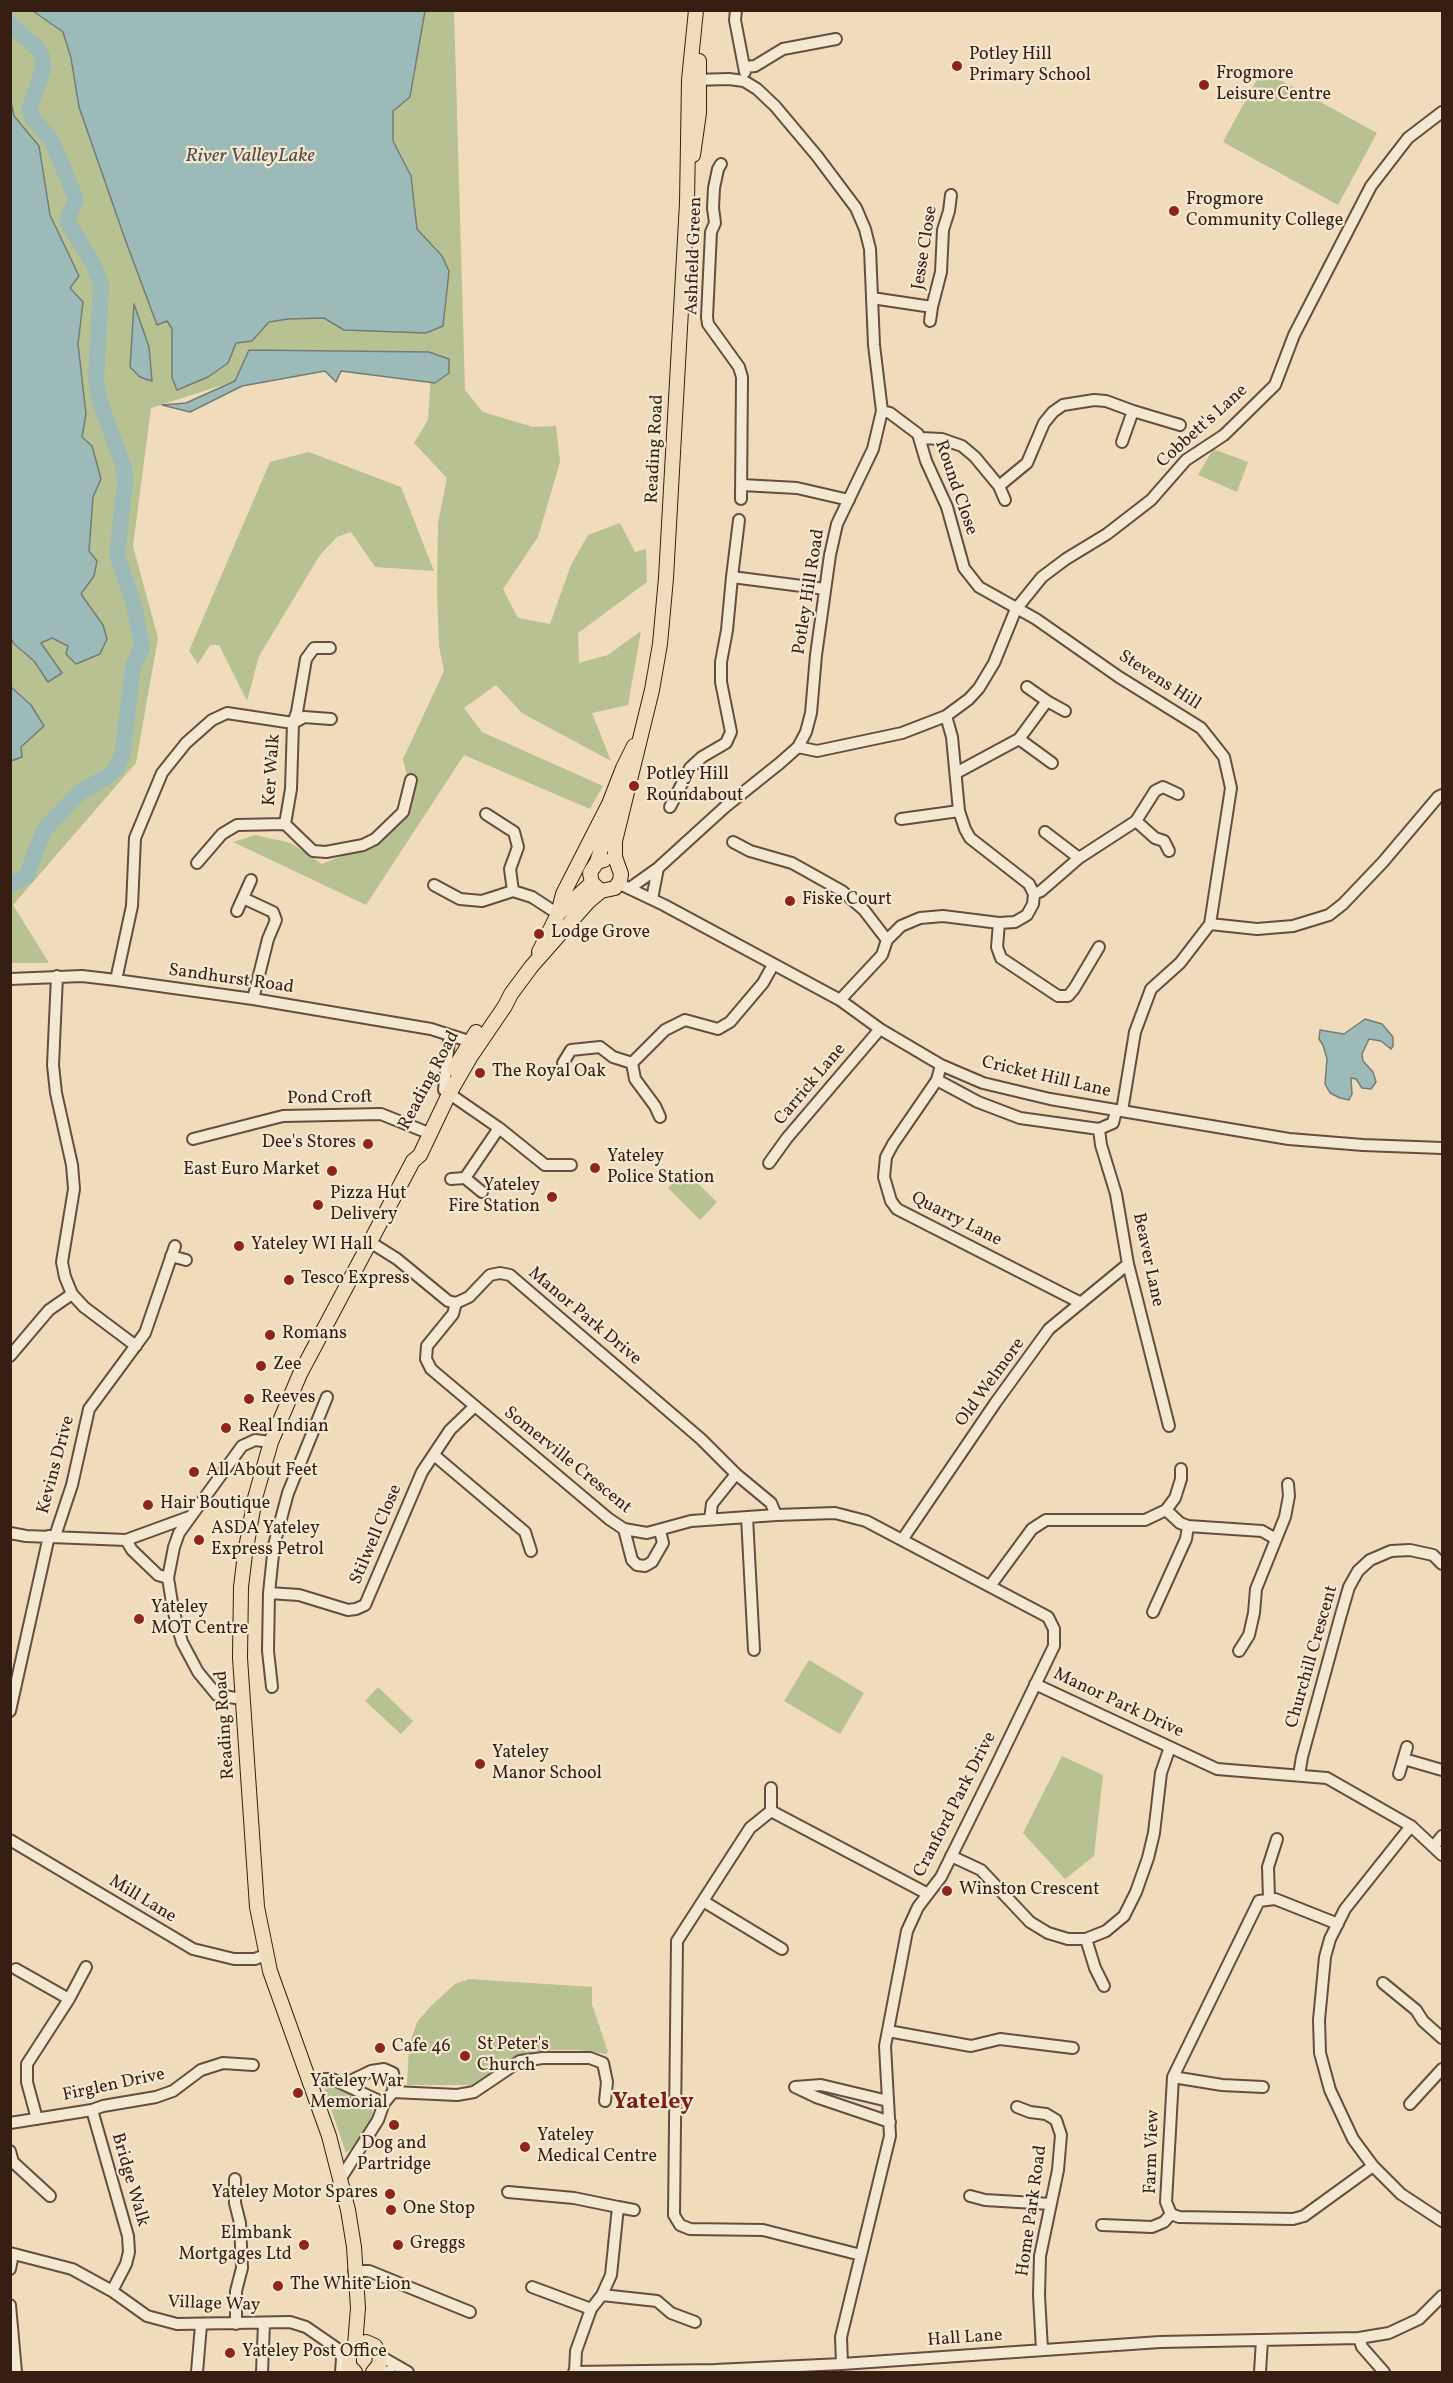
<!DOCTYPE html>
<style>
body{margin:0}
#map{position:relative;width:1453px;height:2383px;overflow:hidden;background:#f0dcba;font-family:Vollkorn,serif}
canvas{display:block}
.frame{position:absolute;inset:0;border:12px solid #361e13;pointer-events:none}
</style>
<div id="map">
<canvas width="1453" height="2383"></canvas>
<div class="frame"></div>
</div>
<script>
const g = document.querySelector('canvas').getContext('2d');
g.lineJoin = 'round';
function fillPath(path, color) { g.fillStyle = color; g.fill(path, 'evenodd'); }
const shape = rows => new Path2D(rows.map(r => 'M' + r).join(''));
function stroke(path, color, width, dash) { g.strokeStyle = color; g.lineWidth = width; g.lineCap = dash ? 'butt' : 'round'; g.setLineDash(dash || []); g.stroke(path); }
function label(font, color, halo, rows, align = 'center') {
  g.font = font + ' Vollkorn,serif'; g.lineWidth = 4.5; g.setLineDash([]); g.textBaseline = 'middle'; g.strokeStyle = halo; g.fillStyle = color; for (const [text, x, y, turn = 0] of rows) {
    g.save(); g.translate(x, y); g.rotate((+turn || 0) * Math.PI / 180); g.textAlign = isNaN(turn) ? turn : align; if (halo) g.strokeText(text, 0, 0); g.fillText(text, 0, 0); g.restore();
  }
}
fillPath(shape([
 [11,11,33,11,63,32,71,58,79,107,125,239,157,325,167,321,172,329,172,378,236,343,252,341,269,322,288,319,444,316,448,271,442,256,417,229,411,176,393,141,393,111,411,97,425,11,454,11,465,390,483,412,533,427,556,426,560,462,538,537,503,589,518,618,550,624,571,565,588,535,620,523,635,552,646,549,647,582,578,633,579,663,608,655,641,631,628,705,592,713,611,761,522,713,496,685,464,708,482,732,603,786,590,809,464,755,366,905,233,842,255,835,291,843,322,864,377,842,411,793,403,759,444,671,439,646,437,591,438,523,447,478,414,443,428,420,431,374,273,369,151,408,133,546,158,638,136,763,13,905,49,963,11,963,11,760,21,747,31,705,11,686,10,639,14,645,34,661,49,682,51,656,40,643,52,638,68,646,103,625,80,594,94,576,97,561,89,552,93,497,101,479,82,437,86,414,78,344,83,302,70,288,79,276,50,215,39,146,14,116,10,102],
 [1262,70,1377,133,1338,205,1223,142],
 [1213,449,1248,462,1237,492,1198,475],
 [309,452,401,487,434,571,375,567,351,532,337,537,320,555,259,656,247,701,219,645,210,645,198,664,189,651,270,462],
 [685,1171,717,1202,700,1220,668,1188],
 [809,1660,864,1693,840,1734,784,1701],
 [378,1687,413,1721,401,1734,365,1701],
 [1062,1756,1103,1775,1094,1856,1065,1879,1023,1833],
 [469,1979,592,1987,592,2004,608,2052,606,2054,579,2050,551,2050,522,2056,477,2085,407,2085,409,2046,417,2022,432,2005,455,1984],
 [327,2081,355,2093,371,2103,373,2116,356,2144,346,2153,322,2082]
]), '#b7c191');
const water = shape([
 [33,11,425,11,410,97,393,111,393,141,411,176,417,229,442,256,449,271,443,326,426,333,344,330,324,318,288,319,269,322,252,341,236,343,228,363,208,377,177,390,172,378,172,329,167,321,157,325,125,239,79,107,71,58,63,32,33,11],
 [11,102,14,116,39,146,50,215,79,276,70,288,83,302,78,344,86,414,82,437,92,446,101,479,93,497,89,551,97,561,94,576,81,594,103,625,107,639,100,654,76,664,66,654,68,646,52,638,41,643,62,673,48,682,34,661,14,644,11,639,11,102],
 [134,304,149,347,152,381,140,377,130,367,134,304],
 [249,350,429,352,449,359,449,373,435,383,341,371,336,382,325,371,242,386,190,412,162,405,186,403,235,381,249,350],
 [10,686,31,705,44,726,21,747,22,757,11,761,10,686],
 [1365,1019,1382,1024,1393,1037,1393,1046,1391,1049,1381,1041,1369,1039,1362,1054,1363,1061,1373,1072,1376,1082,1371,1089,1362,1088,1356,1079,1351,1078,1352,1094,1349,1100,1340,1098,1330,1093,1325,1084,1327,1059,1323,1045,1319,1039,1320,1030,1344,1034,1365,1019]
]);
fillPath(water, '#9cbab8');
stroke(water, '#737c76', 1.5);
stroke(shape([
 [10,24,38,49,42,57,43,69,29,110,31,116,52,141,76,199,69,216,68,223,93,263,101,285,96,381,100,402,124,468,125,482,117,555,134,605,142,648,133,666,123,751,117,768,105,778,79,793,44,830,26,877,10,885]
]), '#9cbab8', 16);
const minor = shape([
 [736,10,735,20,745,72],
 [745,67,755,66,783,49,836,39],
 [721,164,718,169,714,188,713,208,715,223,711,232,707,317,708,324,739,367,742,377,741,499],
 [872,298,932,307,941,272,943,230,949,211,951,195],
 [930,321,932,307],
 [882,411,890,413,918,434,926,461,947,507,964,568,979,587,1036,619,1119,677,1201,728,1224,757,1231,788,1210,924,1180,963,1151,989,1135,1032,1122,1111],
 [1133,411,1180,425],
 [920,438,942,439,962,446,975,457,999,486,1005,500],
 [742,485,797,488,849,500],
 [999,486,1027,463,1044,423,1053,412,1063,405,1094,400,1106,401,1133,411,1122,442],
 [732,577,739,520],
 [330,648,314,648,306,659,297,712,293,723,291,789,285,824,313,851,326,852,363,845,375,839,403,812,411,780],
 [1047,701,1065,711],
 [946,716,952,737,959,811,965,829,970,838,1029,884,1034,894],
 [1019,739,1052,763],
 [798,747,817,751,902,733,946,716,969,699,979,688,994,663,1016,609,1042,577,1066,559,1107,534,1151,500,1186,460,1224,435,1275,385,1294,335,1371,186,1408,138,1442,112],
 [956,773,1019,739,1047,701,1027,687],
 [670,807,690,768,702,757,726,743,731,732,721,682,721,662,727,630,732,577,825,589],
 [486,814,514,832,518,847,510,869,513,891],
 [901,819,959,811],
 [1136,821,1155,838,1164,841,1169,851],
 [1045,832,1079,858],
 [733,842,750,851,792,863,842,891,864,910,887,940],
 [197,863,222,834,237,825,285,824],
 [434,885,460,899,482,901,513,891,532,897,558,914],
 [624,886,664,905,840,1000,880,1029,941,1065,983,1083,1050,1099,1289,1139,1363,1145,1442,1148],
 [630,888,658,868,725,807,780,763,798,747,806,732,811,713,816,655,830,555,837,524,873,449,882,411,874,345,870,249,865,229,856,208,817,156,775,106,757,89,744,81,729,79,692,80],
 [243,898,273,912,276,920,268,939,253,999],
 [652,899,658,868],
 [237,911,251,880],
 [999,923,997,947,1001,958,1058,996,1068,996,1074,989,1099,947],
 [1210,924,1257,929,1293,926,1329,915,1343,904,1383,862,1438,797,1442,795],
 [10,979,82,976,116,980,253,999,431,1029,478,1044],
 [116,980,132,906,135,838,162,773,186,743,212,720,227,713,293,723,304,717,331,719],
 [840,1000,882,955,887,940,901,926,920,918,943,916,999,923,1015,922,1027,915,1033,904,1034,894,1041,891,1079,858,1136,821,1155,791,1163,787,1178,794],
 [449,1041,444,1090,499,1128,545,1165,571,1165],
 [563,1063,571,1050,600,1047,613,1057,632,1063],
 [941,1065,937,1080,893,1144,886,1157,884,1177,891,1201,897,1209,1081,1303],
 [937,1080,978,1102,1020,1118,1099,1129,1113,1123,1116,1111],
 [660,1117,655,1106,635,1079,632,1063,665,1030,685,1020,718,1029,730,1022,763,983,773,965],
 [1099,1129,1101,1145,1116,1194,1128,1264,1169,1426],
 [193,1139,283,1116,381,1114,431,1134],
 [769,1163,787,1138,880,1029],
 [451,1179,465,1178],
 [482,1192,465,1178,499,1128],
 [370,1242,397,1259,448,1301,456,1303,469,1297,490,1275,500,1273,510,1275,701,1439,736,1474,771,1503,776,1515,835,1513,866,1521,1048,1617,1054,1629,1054,1646,994,1770,941,1877,918,1907,907,1931,885,2046,890,2136,841,2337,842,2364],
 [171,1256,186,1260],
 [72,1294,84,1307,136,1346],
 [456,1303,453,1314,427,1346,426,1359,431,1369,609,1519,624,1529,647,1533,691,1521,776,1515],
 [10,1356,49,1310,72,1294,65,1277,62,1262,74,1189,72,1165,56,1093,53,1065,57,976],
 [434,1455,525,1532,531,1551],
 [1166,1510,1180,1523,1188,1526,1262,1531,1276,1539],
 [747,1517,754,1650],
 [710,1519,712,1504,736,1474],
 [624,1529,632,1560,637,1565,645,1566,652,1562,663,1543,660,1531],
 [10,1533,26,1536,126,1540,189,1517],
 [55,1536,72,1485,89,1409,145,1333,175,1246],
 [126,1540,132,1550,158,1575,168,1578],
 [902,1540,996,1402,1049,1329,1128,1264],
 [990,1586,1032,1529,1046,1520,1145,1520,1166,1510,1175,1498,1181,1479,1181,1469],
 [269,1593,299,1595,348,1610,356,1609,365,1605,422,1472,450,1430,475,1406],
 [1153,1612,1186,1539,1188,1526],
 [1239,1651,1249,1635,1254,1613,1256,1589,1285,1517,1289,1496,1288,1484],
 [1035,1684,1217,1769,1327,1778,1411,1826,1442,1855],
 [272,1687,268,1651,269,1593,274,1545,288,1493,327,1397],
 [242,1699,217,1695,198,1672,182,1642,173,1609,168,1578,174,1547,179,1533,242,1446,255,1440,271,1442],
 [10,1711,49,1536],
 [1404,1759,1442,1770],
 [1399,1774,1407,1747],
 [1299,1775,1302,1757,1340,1618,1349,1587,1358,1571,1370,1560,1391,1551,1410,1550,1433,1555,1442,1564],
 [771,1811,771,1788],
 [1411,1826,1345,1909,1330,1939,1325,1957,1319,2020,1320,2053,1330,2090,1353,2139,1373,2166,1401,2194,1442,2221],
 [10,1840,193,1949,234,1959,255,1959,265,1955],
 [1434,1846,1442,1836],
 [951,1856,981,1870,1030,1922,1048,1933,1068,1939,1086,1939,1106,1931,1124,1916,1136,1892,1148,1858,1154,1833,1161,1773,1170,1747],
 [1269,1898,1268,1867,1277,1839],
 [703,1901,782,1949],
 [1338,1924,1275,1899,1259,1901,1173,2077,1166,2202,1171,2214,1179,2217,1293,2219,1304,2216,1373,2166],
 [1086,1939,1095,1968,1104,1986],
 [16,1969,69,1999,27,2064,27,2082,37,2119],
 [1383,1983,1416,2010,1423,2021,1442,2038],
 [69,1999,86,1967],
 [888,2031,971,2046,1000,2039,1073,2048],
 [1173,2077,1222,2085,1263,2087],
 [309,2079,332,2079,384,2103],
 [344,2084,371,2071,384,2069,393,2073,394,2079,393,2092],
 [888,2101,821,2085,795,2087,816,2097,890,2122],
 [1410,2104,1442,2069],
 [1017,2107,1030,2112,1046,2114,1056,2120,1061,2135,1058,2170,1040,2256,1039,2295,1042,2350],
 [92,2110,128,2236,129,2252,126,2264,112,2291],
 [10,2123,92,2110,103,2106,156,2097,173,2091,201,2070,223,2063,253,2065],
 [10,2151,13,2162,50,2196],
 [341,2178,378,2120,384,2103,393,2092,457,2095,474,2092,520,2061,543,2058,590,2058,603,2063,607,2082,605,2101],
 [235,2179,235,2203,240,2223,242,2268,236,2291,236,2324],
 [508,2192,574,2198,618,2207,611,2275,602,2295,591,2309,576,2351,575,2372],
 [970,2196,985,2200,1051,2204],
 [618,2207,634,2210],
 [1102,2225,1152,2227,1164,2222,1171,2214],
 [10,2253,72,2269,112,2291,147,2316,177,2324,290,2322,306,2327,348,2356],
 [861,2255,763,2230,690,2229,680,2225,674,2215,677,1941,750,1828,771,1811,928,1894],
 [10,2269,13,2254],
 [354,2271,369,2271,470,2312],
 [532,2287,591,2309],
 [602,2295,657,2301,671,2313,695,2322],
 [10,2305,16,2372],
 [1359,2338,1362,2347,1384,2372],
 [339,2351,342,2358,341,2372],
 [380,2356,408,2372],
 [376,2370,390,2372],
 [197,2372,201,2325],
 [262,2372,264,2324],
 [574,2372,715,2370,842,2364,1160,2342,1359,2338,1389,2333,1419,2319,1442,2296],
 [1260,2372,1262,2340]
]);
const major = shape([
 [693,155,699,113,699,61],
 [597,862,614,808],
 [601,891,592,883,590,873,597,862,604,860],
 [558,914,592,883],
 [539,952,558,914,563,894,609,804,623,768,634,746],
 [454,1069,476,1032],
 [355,2345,358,2308,354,2247,348,2210,329,2136,270,1971,257,1907,240,1658,241,1587,245,1554,255,1498,271,1442,300,1374,413,1161,420,1155,449,1094,471,1056,505,1006,511,994,531,967,589,901,601,891,615,888,620,881,621,874,615,857,615,841,652,690,660,644,666,578,687,203,689,80,696,10],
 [355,2372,349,2366,349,2352,355,2345,366,2342,375,2346,380,2356,379,2365,373,2372]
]);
stroke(minor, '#644e3d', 14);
stroke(major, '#361e13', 16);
stroke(minor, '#f5e8d2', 10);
stroke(major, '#f0dcba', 14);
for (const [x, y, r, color] of [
 [957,66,6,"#8f2418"],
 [1204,85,6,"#8f2418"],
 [1174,211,6,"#8f2418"],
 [634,786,6,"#8f2418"],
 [790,901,6,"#8f2418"],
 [539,934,6,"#8f2418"],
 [480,1073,6,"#8f2418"],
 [368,1144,6,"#8f2418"],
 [595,1168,6,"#8f2418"],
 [332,1171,6,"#8f2418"],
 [552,1197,6,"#8f2418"],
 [318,1205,6,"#8f2418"],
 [239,1246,6,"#8f2418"],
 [289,1280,6,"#8f2418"],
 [270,1335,6,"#8f2418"],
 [261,1366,6,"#8f2418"],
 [249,1399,6,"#8f2418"],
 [226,1428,6,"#8f2418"],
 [194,1472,6,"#8f2418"],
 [148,1505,6,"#8f2418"],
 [199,1540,6,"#8f2418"],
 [139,1619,6,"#8f2418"],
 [480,1764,6,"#8f2418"],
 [947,1891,6,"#8f2418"],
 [380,2048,6,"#8f2418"],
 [465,2056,6,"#8f2418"],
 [298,2093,6,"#8f2418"],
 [394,2125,6,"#8f2418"],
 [525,2147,6,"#8f2418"],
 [390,2194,6,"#8f2418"],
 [391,2210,6,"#8f2418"],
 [304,2245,6,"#8f2418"],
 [398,2245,6,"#8f2418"],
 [278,2286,6,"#8f2418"],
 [230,2353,6,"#8f2418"]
]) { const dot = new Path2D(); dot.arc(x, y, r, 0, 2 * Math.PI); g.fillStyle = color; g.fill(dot); stroke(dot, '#f5e8d2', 2); }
label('18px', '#361e13', '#f5e8d2', [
 ["Potley Hill",969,56],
 ["Primary School",969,77],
 ["Frogmore",1216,75],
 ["Leisure Centre",1216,96],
 ["Frogmore",1186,201],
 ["Community College",1186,222],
 ["Potley Hill",646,776],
 ["Roundabout",646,797],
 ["Fiske Court",802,901],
 ["Lodge Grove",551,934],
 ["The Royal Oak",492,1073],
 ["Dee's Stores",356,1144,"right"],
 ["Yateley",607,1158],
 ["Police Station",607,1179],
 ["East Euro Market",320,1171,"right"],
 ["Yateley",540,1187,"right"],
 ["Fire Station",540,1208,"right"],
 ["Pizza Hut",330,1195],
 ["Delivery",330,1216],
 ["Yateley WI Hall",251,1246],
 ["Tesco Express",301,1280],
 ["Romans",282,1335],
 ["Zee",273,1366],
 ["Reeves",261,1399],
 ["Real Indian",238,1428],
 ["All About Feet",206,1472],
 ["Hair Boutique",160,1505],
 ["ASDA Yateley",211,1530],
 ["Express Petrol",211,1551],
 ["Yateley",151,1609],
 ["MOT Centre",151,1630],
 ["Yateley",492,1754],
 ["Manor School",492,1775],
 ["Winston Crescent",959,1891],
 ["St Peter's",477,2046],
 ["Church",477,2067],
 ["Cafe 46",392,2048],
 ["Yateley War",310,2083],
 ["Memorial",310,2104],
 ["Yateley",537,2137],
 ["Medical Centre",537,2158],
 ["Dog and",394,2145,"center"],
 ["Partridge",394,2166,"center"],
 ["Yateley Motor Spares",378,2194,"right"],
 ["One Stop",403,2210],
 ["Elmbank",292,2235,"right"],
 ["Mortgages Ltd",292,2256,"right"],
 ["Greggs",410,2245],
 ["The White Lion",290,2286],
 ["Yateley Post Office",242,2353]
], 'left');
label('18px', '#361e13', '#f5e8d2', [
 ["Jesse Close",926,248,-81],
 ["Ashfield Green",695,256,-88],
 ["Cobbett's Lane",1203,427,-42],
 ["Reading Road",656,449,-87],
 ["Round Close",955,488,71],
 ["Potley Hill Road",810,592,-81],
 ["Stevens Hill",1159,681,33],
 ["Ker Walk",273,770,-86],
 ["Sandhurst Road",231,980,8],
 ["Cricket Hill Lane",1046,1078,13],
 ["Reading Road",430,1081,-62],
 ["Carrick Lane",811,1085,-50],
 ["Pond Croft",330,1099,-1],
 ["Quarry Lane",956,1220,27],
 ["Beaver Lane",1147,1260,78],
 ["Manor Park Drive",584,1317,40],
 ["Old Welmore",991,1383,-54],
 ["Somerville Crescent",567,1461,39],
 ["Kevins Drive",57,1465,-75],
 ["Stilwell Close",377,1535,-67],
 ["Churchill Crescent",1313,1657,-74],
 ["Manor Park Drive",1118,1704,25],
 ["Reading Road",226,1725,-94],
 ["Cranford Park Drive",956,1805,-63],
 ["Mill Lane",142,1900,31],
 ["Firglen Drive",114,2086,-12],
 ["Farm View",1153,2152,-88],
 ["Bridge Walk",129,2180,74],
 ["Home Park Road",1033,2211,-82],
 ["Village Way",214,2305,2],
 ["Hall Lane",965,2339,-4]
]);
label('italic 20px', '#554d45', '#f5e8d2', [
 ["River ValleyLake",250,157]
]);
label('bold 24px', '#7a1f14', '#f5e8d2', [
 ["Yateley",653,2104]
]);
</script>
